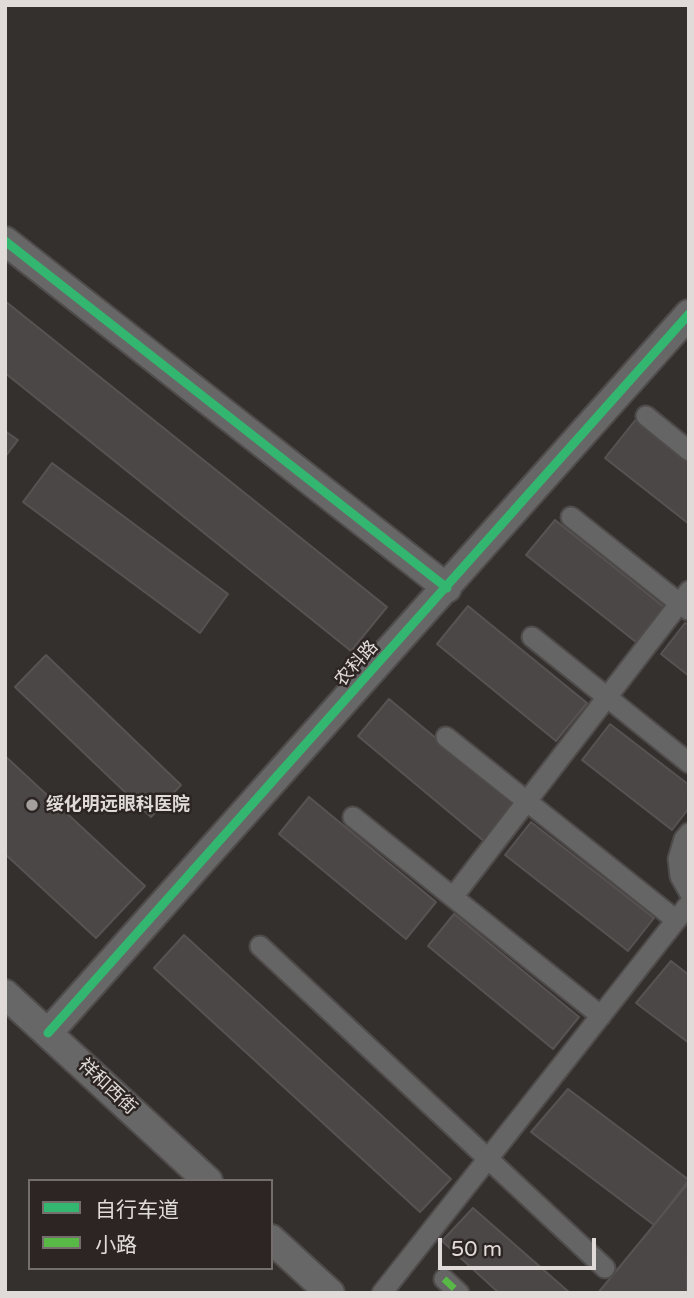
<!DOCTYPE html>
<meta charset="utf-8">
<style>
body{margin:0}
#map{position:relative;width:694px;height:1298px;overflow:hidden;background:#34302e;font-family:"Varela Round","Noto Sans SC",sans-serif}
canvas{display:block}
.frame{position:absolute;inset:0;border:7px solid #e0dbd9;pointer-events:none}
.legend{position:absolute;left:28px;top:1179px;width:245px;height:91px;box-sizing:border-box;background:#2c2523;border:2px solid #746e6c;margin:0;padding:9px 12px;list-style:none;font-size:21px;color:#e0dbd9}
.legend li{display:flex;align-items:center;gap:14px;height:35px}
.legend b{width:35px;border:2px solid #746e6c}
.scale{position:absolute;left:438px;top:1238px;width:158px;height:32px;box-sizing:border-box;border:4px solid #e0dbd9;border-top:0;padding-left:9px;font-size:21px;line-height:24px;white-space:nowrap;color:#e0dbd9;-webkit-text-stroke:5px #2c2523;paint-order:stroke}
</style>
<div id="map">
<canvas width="694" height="1298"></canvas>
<div class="frame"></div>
<ul class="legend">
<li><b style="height:9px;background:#33b770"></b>自行车道</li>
<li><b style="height:9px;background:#58b947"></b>小路</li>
</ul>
<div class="scale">50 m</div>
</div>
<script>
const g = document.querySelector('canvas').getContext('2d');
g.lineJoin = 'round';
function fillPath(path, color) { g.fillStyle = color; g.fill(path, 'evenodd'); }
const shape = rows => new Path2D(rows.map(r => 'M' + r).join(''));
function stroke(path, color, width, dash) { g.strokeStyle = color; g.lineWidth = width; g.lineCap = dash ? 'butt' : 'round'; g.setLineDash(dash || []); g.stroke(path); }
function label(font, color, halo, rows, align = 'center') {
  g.font = font + ' "Varela Round","Noto Sans SC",sans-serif'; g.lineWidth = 5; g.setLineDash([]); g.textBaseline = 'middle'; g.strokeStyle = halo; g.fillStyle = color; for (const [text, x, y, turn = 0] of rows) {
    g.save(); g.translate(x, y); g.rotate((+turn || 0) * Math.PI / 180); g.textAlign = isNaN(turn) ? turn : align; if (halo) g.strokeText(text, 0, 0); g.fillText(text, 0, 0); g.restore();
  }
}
const building = shape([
 [5,301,387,607,351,651,5,373,5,301],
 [637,418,689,458,689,524,605,458,637,418],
 [5,431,18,440,5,457,5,431],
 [52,463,228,594,200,633,23,502,52,463],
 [555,520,664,607,636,642,526,555,555,520],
 [468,606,587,703,556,741,437,644,468,606],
 [685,623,689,625,689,676,661,654,685,623],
 [46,655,181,785,151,817,15,687,46,655],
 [389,699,516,805,485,842,358,736,389,699],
 [610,724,689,785,689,808,672,830,582,760,610,724],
 [5,756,145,886,96,938,5,854,5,756],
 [309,797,436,902,406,939,279,834,309,797],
 [531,822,654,918,628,951,505,855,531,822],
 [454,914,579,1017,553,1049,428,946,454,914],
 [184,935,451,1179,420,1212,154,968,184,935],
 [671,961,689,975,689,1043,636,1003,671,961],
 [568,1089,689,1180,654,1225,531,1132,568,1089],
 [689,1182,687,1293,598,1293,654,1225,689,1182],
 [473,1208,570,1293,499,1293,442,1241,473,1208]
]);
fillPath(building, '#4a4746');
stroke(building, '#575352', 2);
const street = shape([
 [646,416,689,451],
 [571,517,688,610],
 [532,637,689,763],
 [446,737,676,920],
 [353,817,601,1016],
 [689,833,684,839,678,859,680,876,689,892],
 [453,897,689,591],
 [260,946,605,1268],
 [444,1279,459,1293],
 [382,1293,689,904]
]);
const secondary = shape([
 [5,241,447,588],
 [5,994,208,1181],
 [48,1033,689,314],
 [271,1239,330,1293]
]);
stroke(street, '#4f4b4a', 23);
stroke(secondary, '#4f4b4a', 32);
stroke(street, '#656565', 19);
stroke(secondary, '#676767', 28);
stroke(shape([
 [444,1279,459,1293]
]), '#58b947', 7, [14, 7]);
stroke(shape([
 [5,241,447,588],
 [48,1033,689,314]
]), '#33b770', 9);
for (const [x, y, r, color] of [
 [32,805,7,"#a49f9d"]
]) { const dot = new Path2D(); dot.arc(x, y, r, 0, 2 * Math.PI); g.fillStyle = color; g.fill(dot); stroke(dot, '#2c2523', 2.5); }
label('18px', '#e0dbd9', '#2c2523', [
 ["农科路",357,664,-48],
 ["祥和西街",107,1087,43]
]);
label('bold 18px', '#e0dbd9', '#2c2523', [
 ["绥化明远眼科医院",46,805]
], 'left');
</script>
